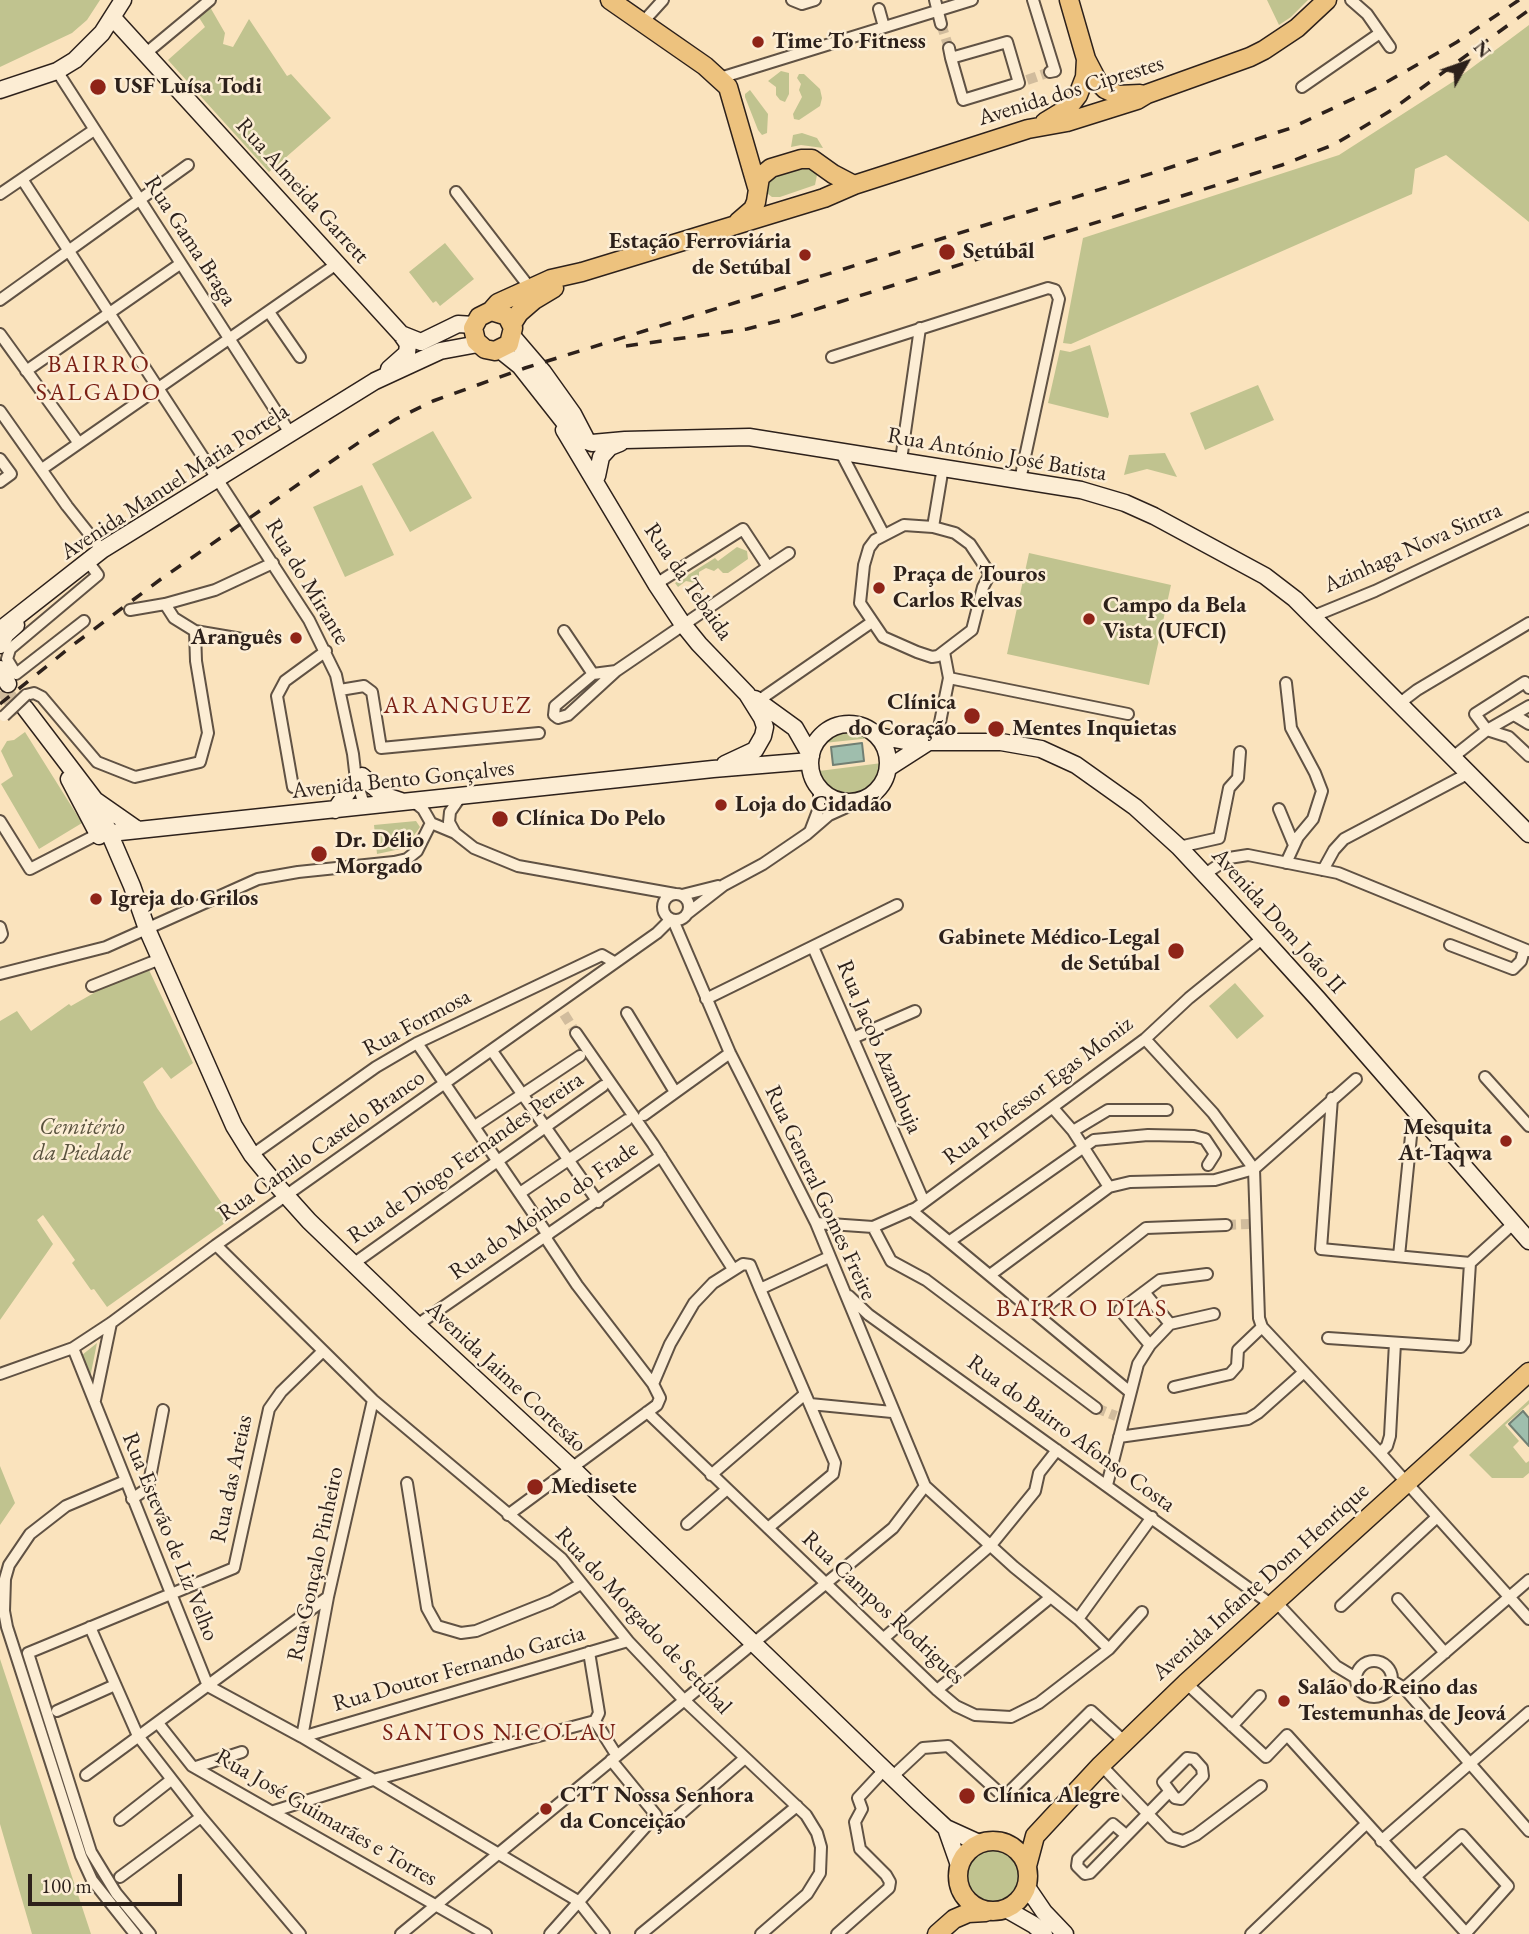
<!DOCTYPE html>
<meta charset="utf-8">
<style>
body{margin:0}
#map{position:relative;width:1529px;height:1934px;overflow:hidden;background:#fae3bd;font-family:"EB Garamond",serif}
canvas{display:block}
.north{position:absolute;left:1431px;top:28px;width:70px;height:70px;-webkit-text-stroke:5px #fcedd4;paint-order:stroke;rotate:50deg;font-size:19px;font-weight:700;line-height:28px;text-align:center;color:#2d211b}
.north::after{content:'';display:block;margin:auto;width:24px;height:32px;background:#2d211b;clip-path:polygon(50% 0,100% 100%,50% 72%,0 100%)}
.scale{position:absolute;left:28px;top:1874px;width:154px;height:32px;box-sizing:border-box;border:4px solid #2d211b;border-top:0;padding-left:9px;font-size:21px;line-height:24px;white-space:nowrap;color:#2d211b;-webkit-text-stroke:5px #fcedd4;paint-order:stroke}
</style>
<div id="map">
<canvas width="1529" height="1934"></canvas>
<div class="north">N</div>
<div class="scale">100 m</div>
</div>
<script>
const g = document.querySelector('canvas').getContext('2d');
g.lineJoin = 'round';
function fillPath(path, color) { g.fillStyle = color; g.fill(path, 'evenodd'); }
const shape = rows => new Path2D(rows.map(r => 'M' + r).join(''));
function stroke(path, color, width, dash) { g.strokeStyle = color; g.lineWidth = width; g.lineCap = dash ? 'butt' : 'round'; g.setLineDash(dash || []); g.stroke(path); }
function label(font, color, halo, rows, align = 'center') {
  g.font = font + ' "EB Garamond",serif'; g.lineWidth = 5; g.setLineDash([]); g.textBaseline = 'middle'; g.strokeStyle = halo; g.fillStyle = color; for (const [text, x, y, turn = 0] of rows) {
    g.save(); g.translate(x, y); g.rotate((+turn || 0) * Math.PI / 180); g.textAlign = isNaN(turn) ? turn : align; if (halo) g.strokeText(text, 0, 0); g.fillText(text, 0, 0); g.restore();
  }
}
fillPath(shape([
 [0,0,100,0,87,20,72,33,0,67],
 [1267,0,1308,0,1291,17,1279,25],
 [210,7,225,33,223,44,233,47,249,19,287,76,291,74,331,118,269,172,168,60,205,27,198,16],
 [1529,25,1529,222,1446,155,1415,169,1412,194,1071,344,1063,343,1083,238,1339,155,1454,81],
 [781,71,789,73,789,94,785,102,780,100,776,95,776,87,768,81],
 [799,74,804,74,820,89,822,98,820,106,799,120,794,119,793,114,802,97,799,90,801,84,797,78],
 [750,90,768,114,767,133,762,135,758,130,745,97,745,94],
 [802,133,817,138,823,148,801,145,791,147,793,135],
 [804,168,812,169,817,175,815,185,780,197,772,197,768,194,767,182,773,177],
 [445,243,474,279,440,306,436,301,433,303,409,272],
 [1090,345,1109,414,1108,418,1048,403,1060,350,1070,352],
 [1258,385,1274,420,1205,450,1190,413],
 [433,431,472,498,410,532,372,464],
 [1165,453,1177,477,1147,469,1124,475,1129,455],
 [362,485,394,555,345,577,313,507],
 [737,547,747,551,748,559,728,573,723,573,718,568,714,571,706,568,699,572,699,581,695,583,686,581,678,587,675,583,715,558,718,561],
 [1029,553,1171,585,1149,685,1007,654],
 [848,730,859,731,871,738,824,743,837,732],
 [25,732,82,823,39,849,1,784,13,776,1,751,7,741,14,740],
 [882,763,875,782,858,793,838,792,828,787,819,771],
 [416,821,420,827,405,848,377,854,374,825],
 [149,970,193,1063,171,1079,162,1067,143,1082,157,1108,232,1218,107,1307,94,1289,91,1290,72,1263,75,1260,43,1215,37,1220,53,1244,0,1320,0,1021,17,1011,31,1031,69,1004,71,1006,115,981],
 [1235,983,1264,1016,1237,1039,1209,1006],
 [97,1343,90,1378,82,1355],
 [1529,1400,1529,1404,1505,1425,1519,1441,1513,1447,1526,1463,1529,1461,1529,1473,1523,1478,1492,1478,1469,1455],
 [0,1466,15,1503,0,1525],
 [0,1659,91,1934,32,1934,0,1824],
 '965 1876a29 29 0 1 1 58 0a29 29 0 1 1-58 0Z'
]), '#c0c38f');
const water = shape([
 [862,743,864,761,833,765,831,747,862,743],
 [1523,1411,1529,1418,1529,1446,1509,1424,1523,1411]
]);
fillPath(water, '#9fbead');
stroke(water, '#717f73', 2);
stroke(shape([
 [941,24,949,48],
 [1027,80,1050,72],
 [564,1014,576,1033],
 [1226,1225,1249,1224],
 [1096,1408,1116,1416]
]), '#d1bc9d', 10, [10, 5]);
stroke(shape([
 [3,689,20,712]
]), '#d1bc9d', 16, [16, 8]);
const minor = shape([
 [792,0,802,4,815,0],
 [935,0,941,24],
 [1033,0,1055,71,1050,72],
 [1351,0,1367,14,1390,47],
 [879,9,884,27],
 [643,22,663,0],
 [949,48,951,58,963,100,1019,83,1007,42,951,58],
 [145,54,210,0],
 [57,71,290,433],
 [720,78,972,0],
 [1302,87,1380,33],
 [22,179,309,620,336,675,353,754,356,780,365,807],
 [456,192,530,288],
 [0,194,94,130],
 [0,300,188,165],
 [269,312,300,357],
 [0,334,78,442],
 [832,357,1048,288,1055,290,1059,299,1020,480],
 [26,371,180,264],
 [0,411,67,506,102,550],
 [840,451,884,535],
 [0,459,11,474,0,482],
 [901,460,920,328],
 [42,469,338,263],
 [904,525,933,527,955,533,970,544,990,574,983,587,972,630,938,656,932,657,917,652,883,637,860,603,864,565,869,548,875,540,904,525],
 [933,527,943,467],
 [768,567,789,553],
 [165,604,174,618,195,631,248,640],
 [130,610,165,604,215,590,273,563],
 [1314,616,1375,591,1529,518],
 [84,621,16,674,7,659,10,649,98,575,92,567],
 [564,631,593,674],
 [616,671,593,674,555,706,554,715,558,718,568,715,616,671,768,567,743,529,656,584],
 [949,678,1128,714],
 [1529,688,1525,682,1475,714,1487,730,1509,737,1529,756],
 [340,690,364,686,372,692,381,748,539,733],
 [26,695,34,693,42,697,97,762,135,777,200,762,208,733,196,661,195,631],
 [758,701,872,622],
 [1400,703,1417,690,1529,623],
 [1514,715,1529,724],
 [936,742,949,678,944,652],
 [1453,757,1487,730,1529,706],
 [293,787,277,696,285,681,326,651],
 [413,801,423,809,431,823,455,833,474,848,518,866,675,894],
 [1279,809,1294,845],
 [0,821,30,869,98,834],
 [811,829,819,808,819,787],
 [455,833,449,822,450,812,461,796],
 [1179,847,1219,838,1229,788,1238,778,1240,752],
 [1286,863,1298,837,1313,819,1322,791,1315,773,1291,728,1286,683],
 [1323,870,1334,850,1344,839,1469,773],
 [1205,874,1229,858,1248,855,1338,873,1529,951],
 '663 907a13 13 0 1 1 26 0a13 13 0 1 1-26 0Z',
 [682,895,718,886],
 [688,913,724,885,763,864,807,834,829,815,860,801],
 [673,920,730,1053,816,1223,925,1486,1014,1567,1078,1619,1109,1649],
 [0,927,2,934,0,937],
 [1450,945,1513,969,1521,961,1524,950],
 [813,947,924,1202],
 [0,974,106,947,258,879,298,872,394,862,407,859,417,851,431,823],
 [92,986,160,959],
 [706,999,897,905],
 [627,1013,675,1092],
 [576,1033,653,1144,733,1269],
 [853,1038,915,1011],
 [1145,1039,1213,1113,1254,1169],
 [417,1043,548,1235],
 [492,1051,598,1202],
 [1485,1077,1529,1126],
 [1332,1098,1321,1249,1470,1263,1514,1223],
 [1053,1108,1073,1131,1109,1187,1130,1182,1215,1180,1254,1169,1356,1079],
 [644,1115,730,1053],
 [475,1126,580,1056],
 [1073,1131,1108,1110,1167,1110],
 [252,1155,376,1067,417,1043,602,955,614,962],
 [1254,1169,1259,1318,1262,1327,1380,1453,1529,1619],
 [520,1193,627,1120],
 [911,1210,1130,1392],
 [816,1223,873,1227,916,1208,1145,1039,1189,998,1263,938],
 [873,1227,891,1261,926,1280,1096,1408],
 [950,1241,1094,1140,1148,1135,1194,1136,1205,1139,1215,1154,1208,1165],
 [216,1245,373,1400,561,1558,628,1641,683,1699,806,1815,817,1833,821,1847,820,1873,807,1894,761,1934],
 [1399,1256,1411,1136,1414,1126,1422,1117],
 [353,1264,603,1086],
 [990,1275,1109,1187],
 [1144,1292,1170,1324],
 [849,1296,869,1315,1272,1605],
 [1038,1313,1146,1228,1226,1225],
 [417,1325,661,1156],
 [1328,1338,1461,1347,1465,1342,1470,1263],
 [1150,1345,1120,1310,1160,1280,1207,1274],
 [73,1348,208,1686,302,1737,578,1901,604,1934],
 [0,1374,73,1348,111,1323,216,1245,657,933,671,919],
 [653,1384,670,1344,694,1303,713,1283,743,1264,750,1265,760,1289],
 [1174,1387,1230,1374,1237,1366,1238,1350,1262,1327],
 [95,1400,111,1323],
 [373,1400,328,1597,302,1737,628,1641],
 [810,1404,892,1412],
 [647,1412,937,1690,956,1706,975,1715,1011,1717,1039,1703,1109,1649,1142,1612],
 [1119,1437,1248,1419,1258,1413,1304,1372],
 [1380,1453,1387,1446,1390,1436,1395,1343],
 [711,1475,805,1394],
 [125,1481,66,1506,30,1534,9,1565,5,1579,4,1611,7,1627,81,1856,92,1880,135,1934],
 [407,1483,427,1608,437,1626,461,1633,476,1631,551,1601,581,1584],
 [1107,1485,1138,1364,1150,1345,1170,1324,1214,1314],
 [132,1499,148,1488,163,1410],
 [508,1515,657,1405,660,1398,653,1384,577,1285,545,1237],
 [687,1524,726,1490],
 [768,1528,833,1474,835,1463,760,1289,829,1257],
 [1398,1599,1445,1653],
 [1276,1602,1336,1666,1356,1678],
 [1341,1606,1437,1517],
 [1078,1619,1152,1517],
 [90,1627,138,1736,201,1817,300,1934],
 [884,1638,991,1545,1035,1491,1039,1473,1057,1450],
 [589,1652,599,1713,595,1721,617,1756],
 [28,1653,234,1568,269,1409,281,1392,323,1351],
 [28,1653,91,1852,116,1893,150,1934],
 '1356 1679a18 18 0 1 1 36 0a18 18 0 1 1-36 0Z',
 [1391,1680,1404,1688,1529,1831],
 [1186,1683,1266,1757,1287,1735,1467,1934],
 [1404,1688,1529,1580],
 [937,1690,1051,1597],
 [57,1711,115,1685],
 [158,1723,192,1766,486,1934],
 [1232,1726,1260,1696],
 [1187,1758,1194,1759,1202,1768,1203,1776,1181,1799,1175,1798,1163,1782,1187,1758],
 [1101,1765,1170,1837,1183,1841,1196,1835,1261,1786],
 [196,1767,242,1752],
 [86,1775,328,1597],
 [892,1777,923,1748,948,1746,1004,1797,1091,1711,1125,1742],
 [274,1811,373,1780,595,1721],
 [676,1818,745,1758],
 [120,1820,171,1780],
 [1126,1835,1113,1824,1078,1859,1077,1866,1085,1874,1090,1873,1169,1792],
 [1381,1841,1529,1712],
 [120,1877,201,1817],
 [1415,1877,1462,1835,1508,1886,1466,1933],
 [401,1934,893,1528,925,1486],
 [550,1934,656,1815,611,1760],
 [641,1934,797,1806],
 [837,1934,889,1888,890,1882,886,1875,860,1849,855,1822,862,1809,858,1798,884,1770],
 [1251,1934,1366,1824]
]);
const secondary = shape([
 [113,18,401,334,408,344,407,353,389,369],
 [0,90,57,71,75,60,102,33,123,0],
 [401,334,421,342,458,324,474,325],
 [513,337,543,372,573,414,585,437],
 [500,350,520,366,572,432,581,439,592,443,625,440,749,437,1081,490,1125,503,1154,516,1265,576,1295,599,1529,834],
 [564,430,656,584,682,623,699,644,747,694,762,718,765,727,763,736,755,750,725,764],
 [597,476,601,457,610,447,620,443],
 [0,630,102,550,375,381,440,351,478,344],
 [0,645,6,634,16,625],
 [0,669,8,684],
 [755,699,795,728,811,756],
 [25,708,95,800,132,886,147,929,234,1126,252,1155,274,1182,309,1221,417,1325,572,1468,917,1801,946,1828,979,1843],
 '810 763a39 39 0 1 1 78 0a39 39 0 1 1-78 0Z',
 [878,736,910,742,1001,742,1041,749,1076,765,1135,807,1179,847,1221,892,1317,998,1529,1241],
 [888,768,927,743],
 [362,776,383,795,401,801],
 [69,779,99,836],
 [95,800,138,830],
 [335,810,356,780],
 [101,834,713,769,810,761],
 [946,1828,959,1865],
 [1027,1887,1044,1912,1065,1934],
 [1006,1909,1034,1925,1044,1934]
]);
const primary = shape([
 [610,0,705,66,728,87,757,187],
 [1069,0,1086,59,1098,82,1105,89,1118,95,1140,94],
 [1045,122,1068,108,1078,95,1085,77,1086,59],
 [738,222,753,209,756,202,760,177,771,168,801,159,812,159,833,174,854,185],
 [491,311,507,316,513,328,509,344,495,351,485,349,476,341,473,328,479,317,491,311,498,303,551,279,582,272,824,198,854,185,1028,129,1067,122,1137,100,1147,94,1250,57,1264,50,1297,28,1327,0],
 [512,324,519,313,534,300,554,288],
 '958 1876a35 35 0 1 1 70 0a35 35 0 1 1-70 0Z',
 [1027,1866,1035,1836,1101,1765,1186,1683,1529,1372],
 [937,1934,954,1919,968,1913,986,1912]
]);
stroke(minor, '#605244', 14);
stroke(secondary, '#2d211b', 19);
stroke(primary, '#2d211b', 21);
stroke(minor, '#fcedd4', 10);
stroke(secondary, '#fcedd4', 16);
stroke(primary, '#edc27e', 18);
stroke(shape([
 [626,346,747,329,778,321,1282,165,1335,144,1390,111,1529,10],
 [0,704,73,645,161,579,361,441,396,419,433,401,525,368,1156,172,1291,128,1378,87,1457,42,1519,0]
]), '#2d211b', 3.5, [12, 12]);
const minorBridge = shape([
 [4,716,26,695]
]);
stroke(minorBridge, '#605244', 14, []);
stroke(minorBridge, '#fcedd4', 10);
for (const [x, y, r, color] of [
 [758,42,7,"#8f2418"],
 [98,87,9,"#8f2418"],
 [947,252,9,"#8f2418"],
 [805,255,7,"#8f2418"],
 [879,588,7,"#8f2418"],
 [1089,619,7,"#8f2418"],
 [296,638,7,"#8f2418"],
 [972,716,9,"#8f2418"],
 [996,729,9,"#8f2418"],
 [721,805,7,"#8f2418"],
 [500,819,9,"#8f2418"],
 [319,854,9,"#8f2418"],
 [96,899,7,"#8f2418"],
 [1176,951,9,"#8f2418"],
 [1506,1141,7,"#8f2418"],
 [535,1487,9,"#8f2418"],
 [1284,1701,7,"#8f2418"],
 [967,1796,9,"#8f2418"],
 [546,1809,7,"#8f2418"]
]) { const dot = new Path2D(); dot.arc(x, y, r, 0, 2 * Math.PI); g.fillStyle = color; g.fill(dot); stroke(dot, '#fcedd4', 2.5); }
label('bold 23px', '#2d211b', '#fcedd4', [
 ["Time To Fitness",772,42],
 ["USF Luísa Todi",114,87],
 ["Estação Ferroviária",791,242,"right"],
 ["de Setúbal",791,268,"right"],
 ["Setúbal",963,252],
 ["Praça de Touros",893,575],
 ["Carlos Relvas",893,601],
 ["Campo da Bela",1103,606],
 ["Vista (UFCI)",1103,632],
 ["Aranguês",282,638,"right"],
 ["Clínica",956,703,"right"],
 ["do Coração",956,729,"right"],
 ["Mentes Inquietas",1012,729],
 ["Loja do Cidadão",735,805],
 ["Clínica Do Pelo",516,819],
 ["Dr. Délio",335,841],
 ["Morgado",335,867],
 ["Igreja do Grilos",110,899],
 ["Gabinete Médico-Legal",1160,938,"right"],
 ["de Setúbal",1160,964,"right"],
 ["Mesquita",1492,1128,"right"],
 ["At-Taqwa",1492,1154,"right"],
 ["Medisete",551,1487],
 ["Salão do Reino das",1298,1688],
 ["Testemunhas de Jeová",1298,1714],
 ["CTT Nossa Senhora",560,1796],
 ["da Conceição",560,1822],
 ["Clínica Alegre",983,1796]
], 'left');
label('23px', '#2d211b', '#fcedd4', [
 ["Avenida dos Ciprestes",1071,91,-17],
 ["Rua Almeida Garrett",302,191,48],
 ["Rua Gama Braga",190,241,57],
 ["Rua António José Batista",997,455,10],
 ["Avenida Manuel Maria Portela",175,482,-33],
 ["Azinhaga Nova Sintra",1413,548,-24],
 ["Rua do Mirante",307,582,59],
 ["Rua da Tebaida",688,582,55],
 ["Avenida Bento Gonçalves",403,780,-6],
 ["Avenida Dom João II",1278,921,48],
 ["Rua Formosa",417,1023,-28],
 ["Rua Jacob Azambuja",879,1047,67],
 ["Rua Professor Egas Moniz",1038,1091,-37],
 ["Rua Camilo Castelo Branco",322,1146,-35],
 ["Rua de Diogo Fernandes Pereira",466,1158,-35],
 ["Rua General Gomes Freire",820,1193,65],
 ["Rua do Moinho do Frade",544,1211,-35],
 ["Avenida Jaime Cortesão",506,1377,43],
 ["Rua do Bairro Afonso Costa",1071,1434,36],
 ["Rua das Areias",232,1479,-78],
 ["Rua Estevão de Liz Velho",170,1537,68],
 ["Rua Gonçalo Pinheiro",316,1564,-78],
 ["Avenida Infante Dom Henrique",1261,1582,-42],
 ["Rua Campos Rodrigues",883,1608,43],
 ["Rua do Morgado de Setúbal",643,1621,47],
 ["Rua Doutor Fernando Garcia",459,1669,-16],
 ["Rua José Guimarães e Torres",326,1818,30]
]);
label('italic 23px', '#59523e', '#fcedd4', [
 ["Cemitério",82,1128],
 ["da Piedade",82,1154]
]);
g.letterSpacing = '2px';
label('24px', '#7a1f14', '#fcedd4', [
 ["BAIRRO",99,365],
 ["SALGADO",99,393],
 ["ARANGUEZ",458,706],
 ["BAIRRO DIAS",1082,1309],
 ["SANTOS NICOLAU",500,1733]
]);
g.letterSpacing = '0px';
</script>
